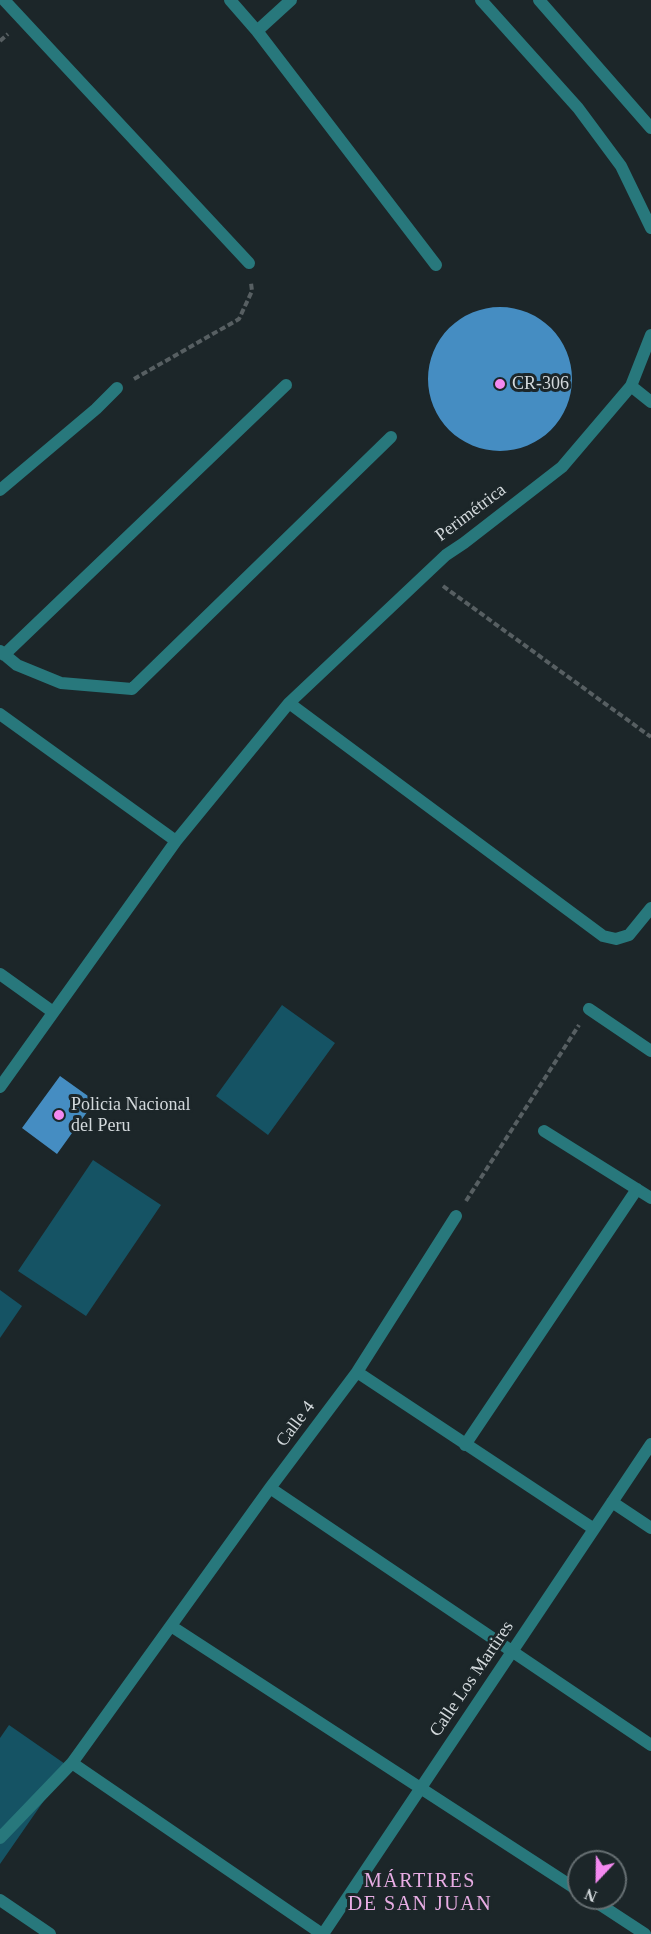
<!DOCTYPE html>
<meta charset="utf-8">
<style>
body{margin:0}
#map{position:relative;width:651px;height:1934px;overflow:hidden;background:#1c2629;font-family:"Times New Roman",serif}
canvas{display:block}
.north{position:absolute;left:567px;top:1850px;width:60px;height:60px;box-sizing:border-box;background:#1c2629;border:2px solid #656e71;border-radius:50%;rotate:202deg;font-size:16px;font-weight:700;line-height:24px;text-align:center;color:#d3d9dc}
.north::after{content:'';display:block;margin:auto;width:21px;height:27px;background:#f489f0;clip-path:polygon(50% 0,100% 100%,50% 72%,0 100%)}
</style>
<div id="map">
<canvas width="651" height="1934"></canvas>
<div class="north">N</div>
</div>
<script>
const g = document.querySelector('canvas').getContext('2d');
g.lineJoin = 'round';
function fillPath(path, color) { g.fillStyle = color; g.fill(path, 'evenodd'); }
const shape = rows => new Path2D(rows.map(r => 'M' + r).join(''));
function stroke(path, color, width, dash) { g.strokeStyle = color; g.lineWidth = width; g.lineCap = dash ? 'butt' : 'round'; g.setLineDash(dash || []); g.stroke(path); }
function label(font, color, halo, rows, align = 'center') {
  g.font = font + ' "Times New Roman",serif'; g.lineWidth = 6; g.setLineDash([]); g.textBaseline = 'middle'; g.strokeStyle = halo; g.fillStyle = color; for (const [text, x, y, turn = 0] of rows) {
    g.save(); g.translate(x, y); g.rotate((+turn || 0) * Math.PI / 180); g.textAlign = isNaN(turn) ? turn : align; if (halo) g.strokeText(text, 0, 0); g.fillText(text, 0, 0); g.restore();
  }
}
fillPath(shape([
 [282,1005,335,1043,268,1135,216,1096],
 [93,1160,161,1205,86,1316,18,1271],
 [0,1290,22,1306,0,1338],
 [9,1725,68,1766,0,1864,0,1738]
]), '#155364');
fillPath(shape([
 '428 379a72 72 0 1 1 144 0a72 72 0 1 1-144 0Z',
 [60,1076,95,1101,57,1154,22,1128]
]), '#458dc2');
stroke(shape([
 [0,41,8,34],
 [134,379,239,319,252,291,251,283],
 [443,586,651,737],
 [466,1201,579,1025]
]), '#575f62', 4, [6, 3]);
stroke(shape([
 [0,490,96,409,117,388]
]), '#28787c', 12);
stroke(shape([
 [4,0,249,263],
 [230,0,257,31,436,265],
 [481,0,578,108,621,166,651,228],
 [539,0,651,128],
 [257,31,291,0],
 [631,386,651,402],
 [0,651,17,665,61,683,132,689,391,437],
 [4,655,286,385],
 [289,703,603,936,616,939,629,935,651,908],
 [0,714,176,841],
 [0,974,53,1012],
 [589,1009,651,1051],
 [0,1087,176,841,289,703,446,555,464,543,562,467,631,386,651,335],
 [544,1131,651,1198],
 [357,1372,594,1529],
 [465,1445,637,1189],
 [270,1488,651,1745],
 [612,1502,651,1528],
 [171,1626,579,1891],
 [72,1763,322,1934],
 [0,1838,72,1763,270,1488,357,1372,456,1216],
 [590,1898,645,1934],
 [0,1900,50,1934],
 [323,1934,651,1444]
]), '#28787c', 12);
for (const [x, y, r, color] of [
 [500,384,6,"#f489f0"],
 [59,1115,6,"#f489f0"]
]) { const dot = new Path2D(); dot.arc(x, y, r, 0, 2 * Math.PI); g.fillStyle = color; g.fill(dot); stroke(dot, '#1c2629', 2); }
label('18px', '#d3d9dc', '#1c2629', [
 ["CR-306",512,384],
 ["Policia Nacional",71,1105],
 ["del Peru",71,1126]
], 'left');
label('18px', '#d3d9dc', '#1c2629', [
 ["Perimétrica",471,513,-37],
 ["Calle 4",296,1424,-53],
 ["Calle Los Martires",472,1679,-56]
]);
g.letterSpacing = '1.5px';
label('20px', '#e8ade4', '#1c2629', [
 ["MÁRTIRES",420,1882],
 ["DE SAN JUAN",420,1905]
]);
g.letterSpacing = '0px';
</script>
